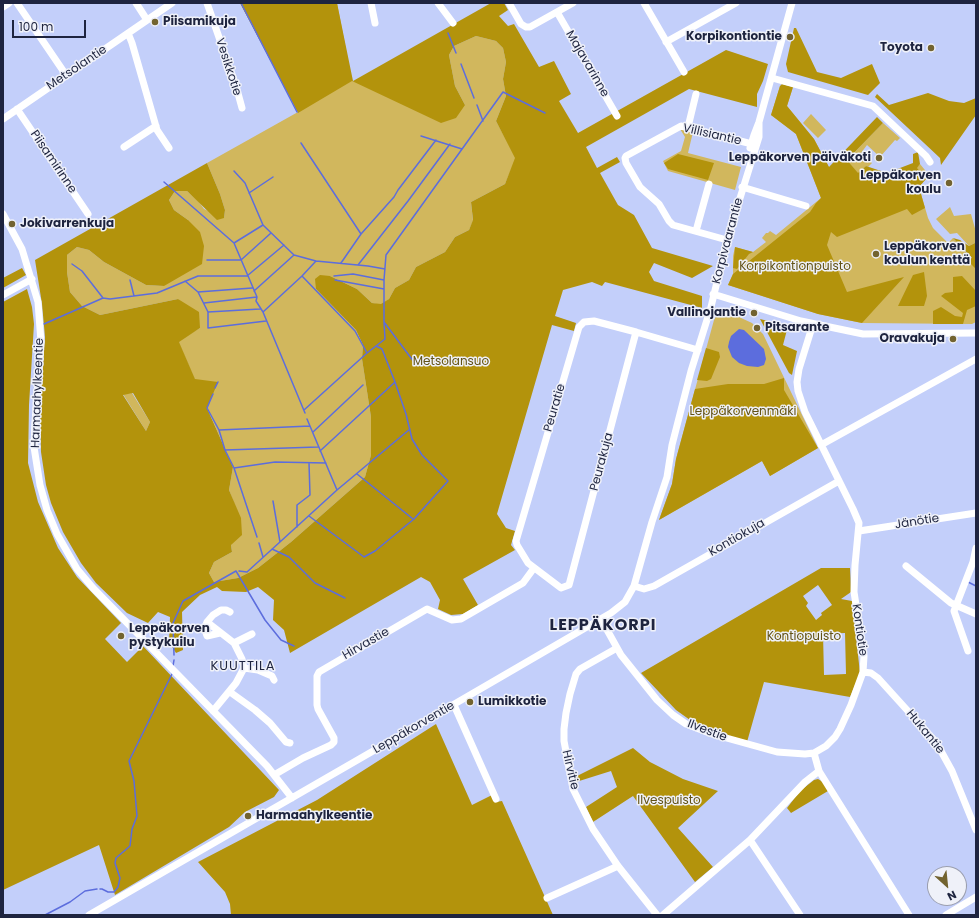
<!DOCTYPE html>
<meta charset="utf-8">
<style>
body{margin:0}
#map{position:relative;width:979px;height:918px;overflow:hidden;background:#c3cffa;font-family:Poppins,sans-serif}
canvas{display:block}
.frame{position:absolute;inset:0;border:4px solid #1e243f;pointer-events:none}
.north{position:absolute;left:927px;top:866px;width:40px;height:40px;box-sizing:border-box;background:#eff1f9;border:1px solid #9b9faf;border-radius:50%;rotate:153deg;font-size:11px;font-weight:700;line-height:16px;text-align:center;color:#1e243f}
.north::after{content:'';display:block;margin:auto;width:14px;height:18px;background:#726330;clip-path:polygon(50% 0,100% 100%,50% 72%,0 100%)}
.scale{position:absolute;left:12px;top:20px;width:74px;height:18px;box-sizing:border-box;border:2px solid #1e243f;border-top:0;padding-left:5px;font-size:12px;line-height:14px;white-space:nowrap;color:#1e243f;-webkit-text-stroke:3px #eff1f9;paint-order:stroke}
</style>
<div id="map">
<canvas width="979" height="918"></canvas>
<div class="frame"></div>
<div class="north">N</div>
<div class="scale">100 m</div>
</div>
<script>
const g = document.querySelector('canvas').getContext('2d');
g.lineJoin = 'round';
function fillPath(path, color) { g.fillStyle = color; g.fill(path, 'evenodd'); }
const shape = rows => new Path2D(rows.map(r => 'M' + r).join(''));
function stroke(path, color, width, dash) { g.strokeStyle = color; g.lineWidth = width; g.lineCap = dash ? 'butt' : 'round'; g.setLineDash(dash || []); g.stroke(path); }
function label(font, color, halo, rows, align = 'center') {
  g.font = font + ' Poppins,sans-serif'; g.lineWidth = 3; g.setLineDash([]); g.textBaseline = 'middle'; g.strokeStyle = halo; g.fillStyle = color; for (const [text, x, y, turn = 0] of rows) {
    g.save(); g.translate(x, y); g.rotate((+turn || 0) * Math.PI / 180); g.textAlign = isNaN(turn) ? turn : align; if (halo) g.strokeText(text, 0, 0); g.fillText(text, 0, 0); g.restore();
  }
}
fillPath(shape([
 [240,3,337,3,352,81,465,105,455,86,449,55,454,46,476,36,496,41,503,48,506,62,503,79,506,96,496,121,516,158,505,184,471,202,473,221,469,230,455,237,445,252,416,267,409,280,395,288,389,299,381,305,372,303,357,289,330,276,316,289,356,330,363,345,362,359,371,417,371,455,365,477,291,542,258,568,238,578,214,582,209,573,214,562,232,552,231,545,240,518,229,490,233,467,178,341,200,328,178,299,100,315,82,306,70,292,67,272,67,255,77,247,89,250,104,262,146,285,164,286,188,220,174,210,169,200,175,191,187,191,199,202,204,209,224,218,225,210,220,194,207,163,298,112],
 [780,86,793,87,787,106,814,139,843,194,910,175,920,164,929,175,919,187,928,218,933,228,948,243,953,238,972,259,976,258,976,322,972,324,862,323,818,314,728,285,733,274,733,256,735,247,753,252,766,242,762,238,766,233,768,233,770,231,776,235,821,198,796,134,771,115],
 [811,114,826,130,818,138,803,123],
 [883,123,900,138,897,141,895,140,880,157,867,145,861,153,872,163,868,167,866,166,858,174,847,160],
 [680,129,693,132,688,153,741,167,735,190,668,171,663,161,681,151,685,137],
 [950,207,954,216,971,214,976,232,975,243,969,246,957,233,950,234,936,219],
 [728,312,752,323,763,334,818,448,770,476,762,461,659,520,672,484,676,459,714,320,717,315],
 [132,393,150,422,146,431,123,394]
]), '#d1b75d');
fillPath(shape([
 [240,3,337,3,353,81,491,3,504,3,508,10,499,16,508,26,514,24,539,67,554,61,571,94,559,101,578,133,726,50,768,64,763,81,757,94,757,107,689,89,586,147,597,168,617,157,620,162,600,173,618,205,634,215,652,248,713,266,692,278,654,263,649,272,654,281,702,296,702,308,605,282,602,286,592,282,563,290,555,316,576,323,574,331,552,325,497,514,506,528,515,531,511,545,515,550,463,579,478,605,463,614,451,615,438,609,440,600,430,582,421,577,290,653,284,630,273,620,274,600,258,587,246,592,222,591,217,587,200,595,182,612,183,650,176,653,169,642,170,617,158,612,148,623,127,613,96,583,81,563,63,532,51,503,46,485,41,452,40,411,45,337,42,304,35,260,207,163,220,194,225,210,224,218,217,220,187,191,175,191,169,200,174,210,188,220,200,232,204,246,202,264,164,286,146,285,104,262,89,250,77,247,67,255,67,272,70,292,82,306,100,315,178,299,199,312,200,328,179,342,195,379,218,382,207,408,233,467,229,490,241,518,242,535,231,545,232,552,214,562,209,573,214,582,238,578,258,568,291,542,365,477,371,455,371,417,362,359,363,345,356,330,316,289,315,279,320,275,330,276,357,289,372,303,381,304,389,299,395,288,409,280,416,267,445,252,455,237,469,230,473,220,471,202,505,184,515,158,496,121,506,96,503,79,506,62,503,48,496,41,476,36,454,46,449,55,455,86,465,105,456,118,441,123,352,81,298,113],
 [133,393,150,422,146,431,123,395],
 [794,28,796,28,817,72,841,78,872,64,880,83,868,95,788,72,786,64],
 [782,84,793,87,787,106,814,139,829,167,877,117,883,123,847,160,858,173,866,166,887,173,913,163,913,154,918,152,920,164,917,168,926,179,919,187,925,208,912,215,907,209,837,237,831,232,827,245,847,292,904,277,862,323,818,314,728,285,733,274,810,212,816,203,821,198,796,134,771,115,780,86],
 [928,93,949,101,964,103,976,98,976,115,941,165,940,158,875,97,877,94,889,105],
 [678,154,714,163,708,180,668,169,664,163],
 [953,238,960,240,969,246,975,243,976,240,976,269,967,260,972,258],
 [735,247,753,252,749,254,737,269,733,268],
 [22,268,26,275,3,288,3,278],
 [924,272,927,296,924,306,898,306,913,275],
 [962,276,976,291,976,306,967,310,963,324,933,324,933,311,941,307,955,316,962,317,963,313,941,296,945,293,953,292,953,277],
 [27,289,32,307,34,324,29,405,28,463,38,502,58,548,77,577,121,623,105,639,127,662,143,646,279,790,274,797,245,812,229,827,115,895,99,845,3,890,3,302],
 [760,319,788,326,783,345,797,351,792,375,789,373],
 [706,348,719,352,720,357,711,379,707,381,697,380],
 [784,378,784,390,818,448,770,476,762,461,659,520,672,484,676,459,695,389,728,384,764,384],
 [821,568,850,568,851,592,841,599,852,601,860,673,850,697,764,682,747,742,697,725,676,710,641,673],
 [818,585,832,605,821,613,822,615,816,620,806,606,808,603,803,596],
 [845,633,846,674,824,675,823,634],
 [436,724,472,805,492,795,496,802,502,801,553,915,231,915,230,904,225,892,198,862,317,800],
 [633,748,650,762,683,779,718,791,678,828,713,867,695,882,633,796,593,822,586,807,617,787,611,771,576,782,575,777],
 [818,779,823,782,828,791,791,813,787,808,800,791,814,780]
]), '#b3930c');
fillPath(shape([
 [739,329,744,330,764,349,766,359,764,365,758,367,747,366,739,363,732,357,728,347,729,342,731,336]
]), '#5c6ddd');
stroke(shape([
 [241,3,297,112],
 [448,33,456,53],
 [461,64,474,98],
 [477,105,483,121],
 [421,136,462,149],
 [301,143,361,234],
 [234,171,245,183,263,225,294,255,316,261,368,266,385,269],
 [164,182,234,243,257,297,256,301,263,312,305,413],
 [249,193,273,177],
 [234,243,263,225],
 [207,260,241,260,271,233],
 [341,263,361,234,394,197,398,190,436,140],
 [72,264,82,271,103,298],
 [358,265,408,201,450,144],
 [302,276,355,331,367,353],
 [334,276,353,274,384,280],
 [130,280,134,296],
 [335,280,384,289],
 [185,281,198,292,208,312,208,328,266,321],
 [254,291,294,255],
 [198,292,252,288],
 [204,303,257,297],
 [208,312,260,309],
 [263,312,302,276,316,261],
 [44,324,103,298,110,299,157,293,198,276,247,276,284,245],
 [414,362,384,322,384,280,386,255,503,92,545,113],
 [215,388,218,382],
 [213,394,207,408,219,430,225,450,234,468,257,537],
 [304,410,367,353,385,339,384,322],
 [307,419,337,490],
 [219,430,310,426],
 [313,432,363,385],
 [225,450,318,447],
 [320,451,395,382],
 [234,468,275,462,326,463],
 [357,474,413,519],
 [273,501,280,542],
 [309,516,364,557,375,551,414,519,448,481,422,455,412,439,406,414,395,382,382,349,376,346],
 [297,527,297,505,310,495,309,463],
 [259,543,263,557],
 [272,549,289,557,315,583,345,598],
 [239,571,247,572,337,490,410,429],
 [968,582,976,586],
 [174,655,173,623,183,601,236,571,265,620,281,640,294,646],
 [173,666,174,660],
 [100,889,102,889,108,892,114,892,118,887,120,878,115,863,116,858,130,846,132,829,137,816,134,781,129,761,172,674],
 [45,915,70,902,85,891,97,889]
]), '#5c6ddd', 1.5);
stroke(shape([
 [17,3,66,75],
 [136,3,147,20],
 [207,3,236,86,242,108],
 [371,3,375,23],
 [438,3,453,23],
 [509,3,521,24,526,27,530,27,573,3],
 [644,3,684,72],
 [3,7,9,3],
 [557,12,617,116],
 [128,33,132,43,157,130,169,148],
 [666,42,736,3],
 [772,78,873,106,926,156,930,162],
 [17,109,88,214],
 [3,119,172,3],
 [688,127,696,94],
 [124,147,156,126],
 [750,148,754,135,759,122,792,3],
 [742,187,806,206],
 [3,214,22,249,38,302,41,342,35,423,34,447,40,485,47,510,57,534,77,569,93,588,267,766,292,798],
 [696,231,709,184],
 [727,240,673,225,669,221,659,204,640,187,626,163,625,158,626,156,681,126,756,145],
 [713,294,801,321,863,334,976,333],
 [3,295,32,279],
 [636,332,569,585,561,588,528,563,517,545,516,541,579,327,584,322,594,321,636,332,698,350],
 [821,445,976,359],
 [859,531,976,513],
 [906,566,951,603,976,614],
 [634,586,644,589,654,586,839,481],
 [601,619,621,655,657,700,673,715,686,724,712,734,777,752,805,754,814,753,826,746,835,737,840,729,851,705,863,672,864,656,854,592,855,565,859,523,853,509,805,412,798,391,797,382,799,369,813,324],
 [207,622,205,627,206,633,207,636,220,633],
 [234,643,252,634],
 [617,648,580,669,576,674,570,694,566,713,564,729,564,741,573,789,593,829,618,866,657,915],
 [968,651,954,611,973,562,976,548],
 [244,668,258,670,272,676,274,680],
 [863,672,871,673,878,678,936,742,952,771,976,830],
 [230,692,255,710,270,723,286,742,290,743],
 [454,705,496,799],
 [213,711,236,683,244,668,242,659,234,643,207,622,213,615,221,610,226,610,230,612],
 [819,771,909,915],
 [274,775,303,758,331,745,334,742,334,738,318,709,317,705,317,676,319,672,427,609,452,620,461,619,523,583,534,568],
 [750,840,800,915],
 [547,898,618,866],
 [89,915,451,706,611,613,625,602,634,586,652,522,667,477,672,445,691,371,711,307,727,240,759,137,759,122],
 [663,915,750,840,805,782,819,771,814,753],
 [946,915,976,897]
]), '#fff', 7);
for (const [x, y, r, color] of [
 [155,22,4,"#726330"],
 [790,37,4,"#726330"],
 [931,48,4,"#726330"],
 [879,158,4,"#726330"],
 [949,183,4,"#726330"],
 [12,224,4,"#726330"],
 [876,254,4,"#726330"],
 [754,313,4,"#726330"],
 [757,328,4,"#726330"],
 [953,339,4,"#726330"],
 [121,636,4,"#726330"],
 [470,702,4,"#726330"],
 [248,816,4,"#726330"]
]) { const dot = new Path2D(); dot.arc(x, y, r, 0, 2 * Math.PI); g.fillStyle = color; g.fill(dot); stroke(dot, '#eff1f9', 1.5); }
label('bold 12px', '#1e243f', '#eff1f9', [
 ["Piisamikuja",163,22],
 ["Korpikontiontie",782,37,"right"],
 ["Toyota",923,48,"right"],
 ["Leppäkorven päiväkoti",871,158,"right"],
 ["Leppäkorven",941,176,"right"],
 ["koulu",941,190,"right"],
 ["Jokivarrenkuja",20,224],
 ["Leppäkorven",884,247],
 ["koulun kenttä",884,261],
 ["Vallinojantie",746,313,"right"],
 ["Pitsarante",765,328],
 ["Oravakuja",945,339,"right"],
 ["Leppäkorven",129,629],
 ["pystykuilu",129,643],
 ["Lumikkotie",478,702],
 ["Harmaahylkeentie",256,816]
], 'left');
label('12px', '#1e243f', '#eff1f9', [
 ["Majavarinne",587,64,60],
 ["Vesikkotie",228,67,72],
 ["Metsolantie",77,68,-34],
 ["Villisiantie",712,135,13],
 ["Piisamirinne",53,162,56],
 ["Korpivaarantie",728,241,-75],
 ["Harmaahylkeentie",38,393,-88],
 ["Peuratie",555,408,-74],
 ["Peurakuja",602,462,-75],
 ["Jänötie",917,522,-9],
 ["Kontiokuja",737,538,-30],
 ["Kontiotie",859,630,82],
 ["Hirvastie",366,644,-30],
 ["Leppäkorventie",414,728,-30],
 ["Ilvestie",707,731,21],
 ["Hukantie",925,732,51],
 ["Hirvitie",570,770,77]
]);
label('12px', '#625215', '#eff1f9', [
 ["Korpikontionpuisto",795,267],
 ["Metsolansuo",451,362],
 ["Leppäkorvenmäki",743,412],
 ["Kontiopuisto",804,637],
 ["Ilvespuisto",669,801]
]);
g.letterSpacing = '1px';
label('13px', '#1e243f', '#eff1f9', [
 ["KUUTTILA",243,667]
]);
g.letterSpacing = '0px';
g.letterSpacing = '1px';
label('bold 16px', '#1e243f', '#eff1f9', [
 ["LEPPÄKORPI",603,626]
]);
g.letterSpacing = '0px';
</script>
